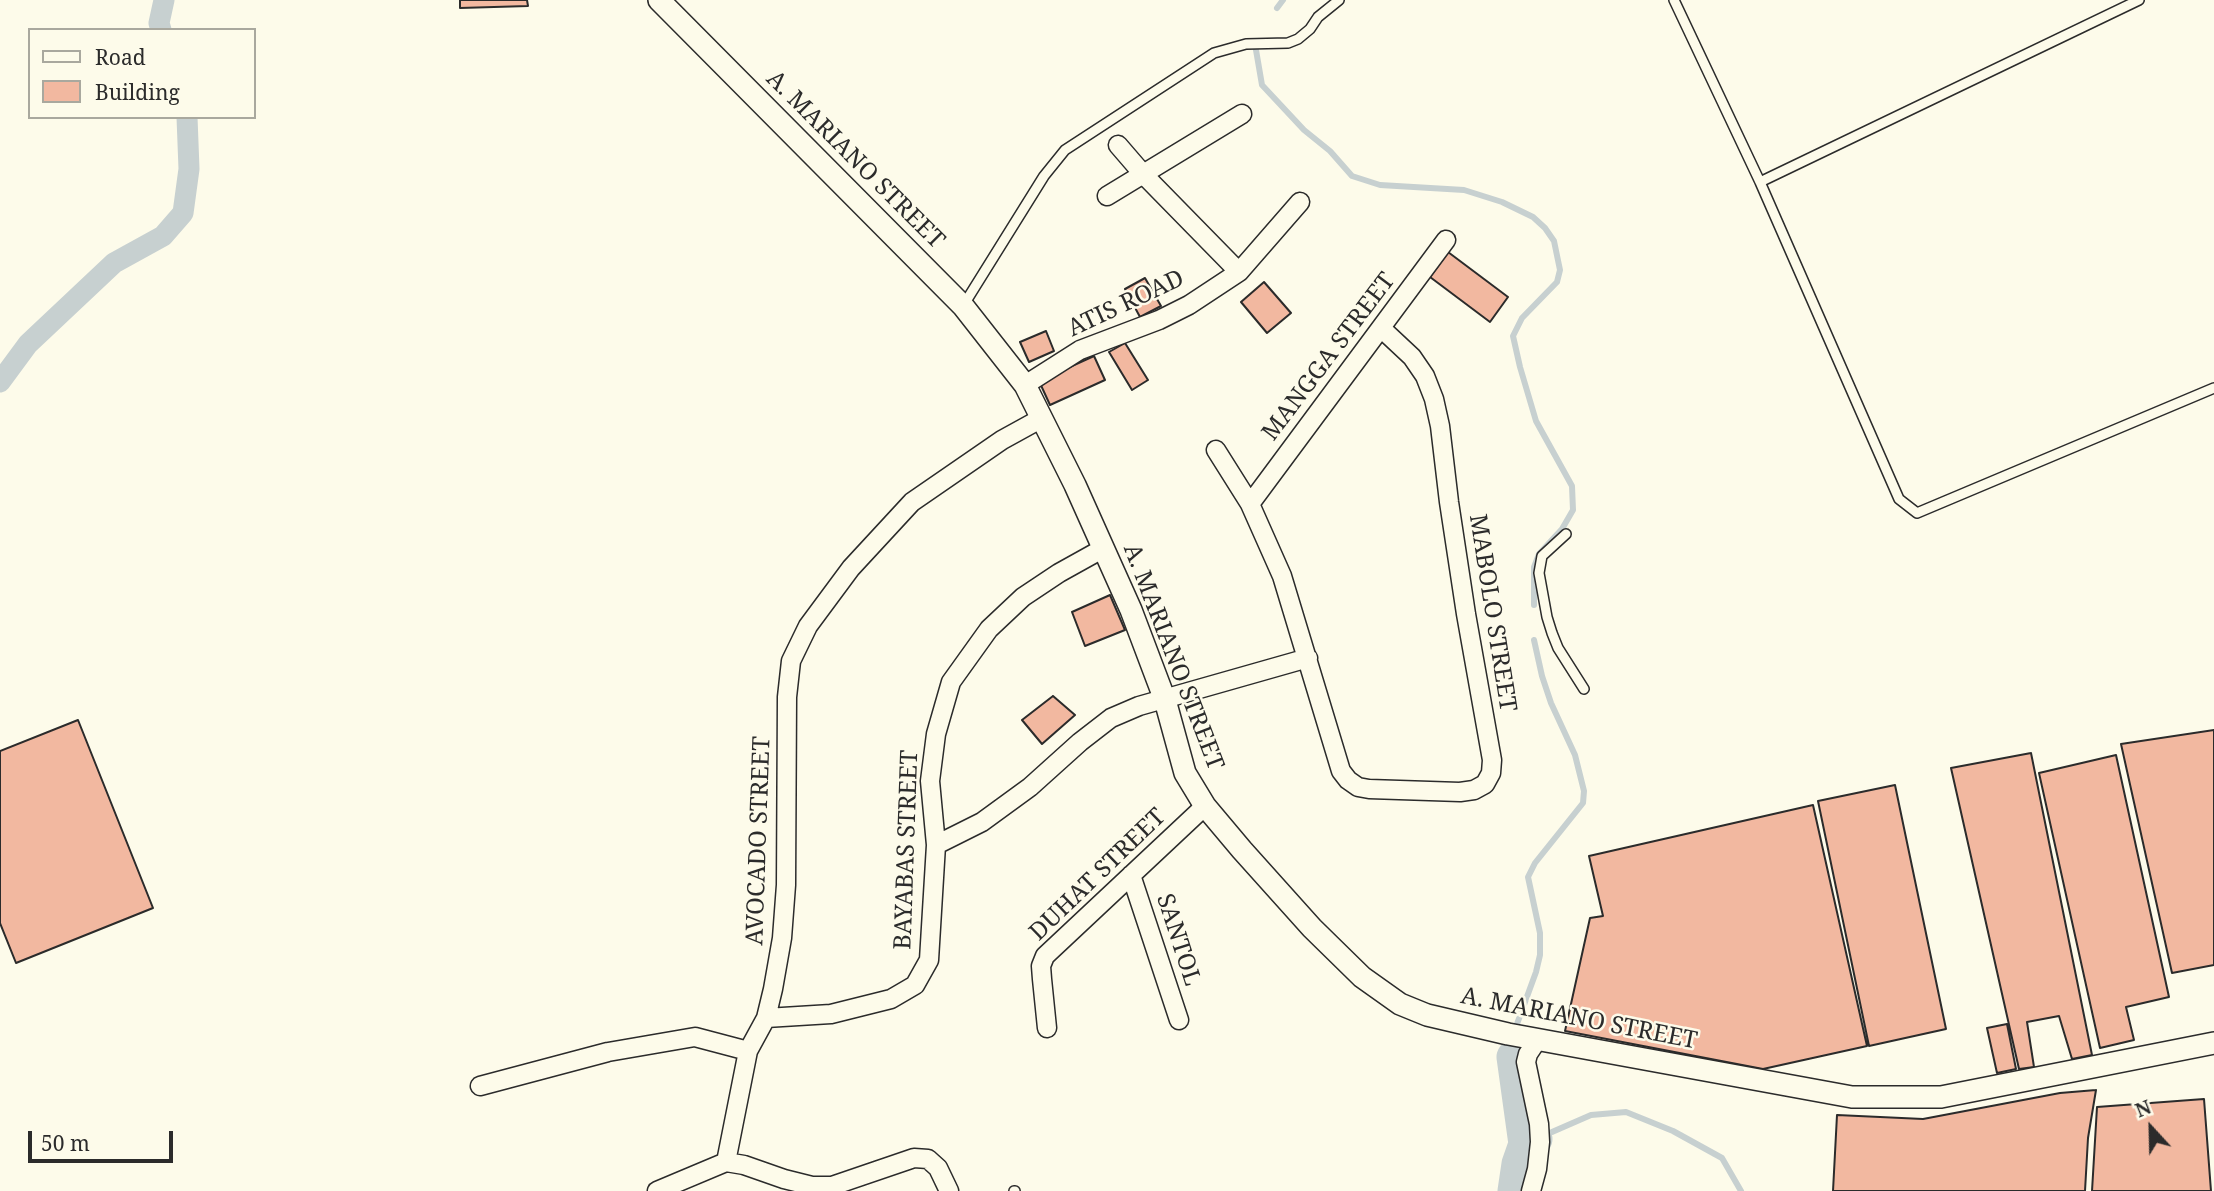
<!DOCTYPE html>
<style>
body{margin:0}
#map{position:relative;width:2214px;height:1191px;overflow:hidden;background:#fdfbea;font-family:"Noto Serif",serif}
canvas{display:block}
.legend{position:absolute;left:28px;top:28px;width:228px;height:91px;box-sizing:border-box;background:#fdfbea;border:2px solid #a9a89e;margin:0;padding:9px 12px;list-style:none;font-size:21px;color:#2b2b2b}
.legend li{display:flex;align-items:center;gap:14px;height:35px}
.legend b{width:35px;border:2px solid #a9a89e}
.north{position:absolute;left:2116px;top:1093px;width:70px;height:70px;-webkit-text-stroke:5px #fdfbea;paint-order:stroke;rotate:338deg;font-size:19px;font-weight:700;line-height:28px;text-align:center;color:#2b2b2b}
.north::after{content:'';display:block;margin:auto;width:24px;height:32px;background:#2b2b2b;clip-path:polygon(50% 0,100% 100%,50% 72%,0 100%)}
.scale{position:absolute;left:28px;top:1131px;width:145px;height:32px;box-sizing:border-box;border:4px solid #2b2b2b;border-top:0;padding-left:9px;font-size:21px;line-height:24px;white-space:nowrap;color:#2b2b2b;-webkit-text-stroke:5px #fdfbea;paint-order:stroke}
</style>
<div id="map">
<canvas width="2214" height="1191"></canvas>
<ul class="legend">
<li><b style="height:9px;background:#fdfbea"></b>Road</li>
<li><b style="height:19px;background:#f2b8a0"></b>Building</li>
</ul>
<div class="north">N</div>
<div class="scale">50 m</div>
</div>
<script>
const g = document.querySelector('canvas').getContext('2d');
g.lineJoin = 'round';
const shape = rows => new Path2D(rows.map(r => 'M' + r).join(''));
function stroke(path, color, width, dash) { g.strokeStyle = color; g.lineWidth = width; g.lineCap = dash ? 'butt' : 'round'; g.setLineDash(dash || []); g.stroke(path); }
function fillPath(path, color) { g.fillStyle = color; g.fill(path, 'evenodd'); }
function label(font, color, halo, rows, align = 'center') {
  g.font = font + ' "Noto Serif",serif'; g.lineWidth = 5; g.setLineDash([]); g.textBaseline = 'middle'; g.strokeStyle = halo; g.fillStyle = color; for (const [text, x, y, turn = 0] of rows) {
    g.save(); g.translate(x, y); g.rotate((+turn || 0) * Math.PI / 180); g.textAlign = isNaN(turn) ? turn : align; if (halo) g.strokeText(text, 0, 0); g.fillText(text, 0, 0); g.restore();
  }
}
stroke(shape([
 [1277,8,1283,0],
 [1256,50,1262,85,1304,130,1330,151,1352,176,1380,185,1464,190,1502,202,1533,217,1545,228,1554,241,1560,270,1557,282,1522,318,1513,336,1520,367,1536,421,1572,486,1573,510,1562,529,1539,554,1534,567,1534,605],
 [1514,1057,1517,1024,1536,972,1540,955,1540,933,1528,877,1535,863,1583,803,1584,791,1575,755,1551,703,1542,676,1534,640],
 [1552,1132,1591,1115,1626,1112,1673,1131,1722,1158,1741,1191]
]), '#c7d0d0', 6);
stroke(shape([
 [161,30,159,23,164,0],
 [0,382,28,344,114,263,163,236,183,213,189,169,187,117]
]), '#c7d0d0', 21);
stroke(shape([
 [1514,1057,1526,1144],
 [1515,1191,1519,1164,1526,1144,1535,1139]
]), '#c7d0d0', 35);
const building = shape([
 [460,0,527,0,528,6,460,8,460,0],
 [1448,252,1508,297,1490,322,1430,277,1448,252],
 [1145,278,1161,306,1140,317,1125,289,1145,278],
 [1264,282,1291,313,1267,333,1241,302,1264,282],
 [1046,331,1054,351,1029,362,1020,342,1046,331],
 [1125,343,1148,380,1132,390,1109,352,1125,343],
 [1094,356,1105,380,1050,405,1039,381,1094,356],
 [1110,595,1125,630,1085,646,1072,612,1110,595],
 [1053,696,1075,715,1042,744,1022,720,1053,696],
 [78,720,153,908,16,963,0,923,0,751,78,720],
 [2214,730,2214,965,2172,973,2121,744,2214,730],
 [2031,753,2092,1055,2072,1059,2059,1016,2027,1022,2034,1067,2019,1069,1951,768,2031,753],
 [2116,755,2169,997,2126,1007,2134,1040,2100,1048,2039,773,2116,755],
 [1895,785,1946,1029,1869,1046,1818,801,1895,785],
 [1813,805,1867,1046,1763,1069,1565,1031,1590,918,1603,916,1589,856,1813,805],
 [2007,1024,2016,1069,1997,1073,1987,1028,2007,1024],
 [2096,1090,2088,1138,2085,1191,1833,1191,1837,1115,1923,1119,2060,1093,2096,1090],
 [2204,1099,2211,1191,2092,1191,2097,1107,2204,1099]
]);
fillPath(building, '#f2b8a0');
stroke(building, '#2b2b2b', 2);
const service = shape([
 [1674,0,1760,182,1899,499,1917,513,2214,388],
 [1760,182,2139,0],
 [963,306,1044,176,1065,150,1214,53,1246,44,1288,43,1298,39,1310,29,1318,17,1339,0],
 [1566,534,1542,556,1539,573,1547,617,1552,633,1558,648,1584,689],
 [1014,1191,1015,1191]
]);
const minor = shape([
 [1118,145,1143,174,1239,272],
 [1107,196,1242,114],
 [1025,385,1080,350,1159,320,1189,305,1239,272,1300,202],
 [1216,450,1250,504,1282,576,1341,771,1348,780,1358,787,1369,789,1460,792,1474,790,1485,784,1491,773,1492,760,1466,614,1449,502,1440,426,1434,399,1425,376,1412,357,1381,328],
 [1250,504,1446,240],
 [936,845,982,822,1030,787,1080,742,1111,718,1139,706,1308,658],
 [1131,875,1179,1020],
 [766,1018,831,1014,891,999,915,985,929,960,936,845,930,781,936,734,951,682,989,629,1023,597,1059,573,1104,548],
 [1047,1028,1042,979,1041,966,1045,956,1205,806],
 [480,1086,608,1052,695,1037,748,1051],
 [657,1191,726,1162],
 [949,1191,938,1168,928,1159,914,1158,832,1186,812,1186,784,1179,744,1165,726,1162,748,1051,766,1018,773,989,782,938,786,885,787,697,791,661,808,626,851,568,912,502,1002,440,1042,418],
 [1531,1191,1537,1169,1540,1142,1539,1124,1526,1062,1528,1054,1538,1039]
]);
const tertiary = shape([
 [659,0,963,306,1025,385,1075,485,1131,610,1165,700,1185,773,1205,806,1242,850,1312,928,1362,977,1400,1004,1427,1015,1508,1034,1852,1097,1941,1097,2214,1043]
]);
stroke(service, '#2b2b2b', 12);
stroke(minor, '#2b2b2b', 21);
stroke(tertiary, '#2b2b2b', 24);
stroke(service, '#fdfbea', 9);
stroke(minor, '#fdfbea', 18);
stroke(tertiary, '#fdfbea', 21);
label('24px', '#2b2b2b', '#fdfbea', [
 ["A. MARIANO STREET",855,160,45],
 ["ATIS ROAD",1126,304,-25],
 ["MANGGA STREET",1329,357,-53],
 ["MABOLO STREET",1492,613,81],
 ["A. MARIANO STREET",1173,657,69],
 ["AVOCADO STREET",759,841,-88],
 ["BAYABAS STREET",907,850,-88],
 ["DUHAT STREET",1098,875,-44],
 ["SANTOL",1178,940,72],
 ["A. MARIANO STREET",1579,1019,11]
]);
</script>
